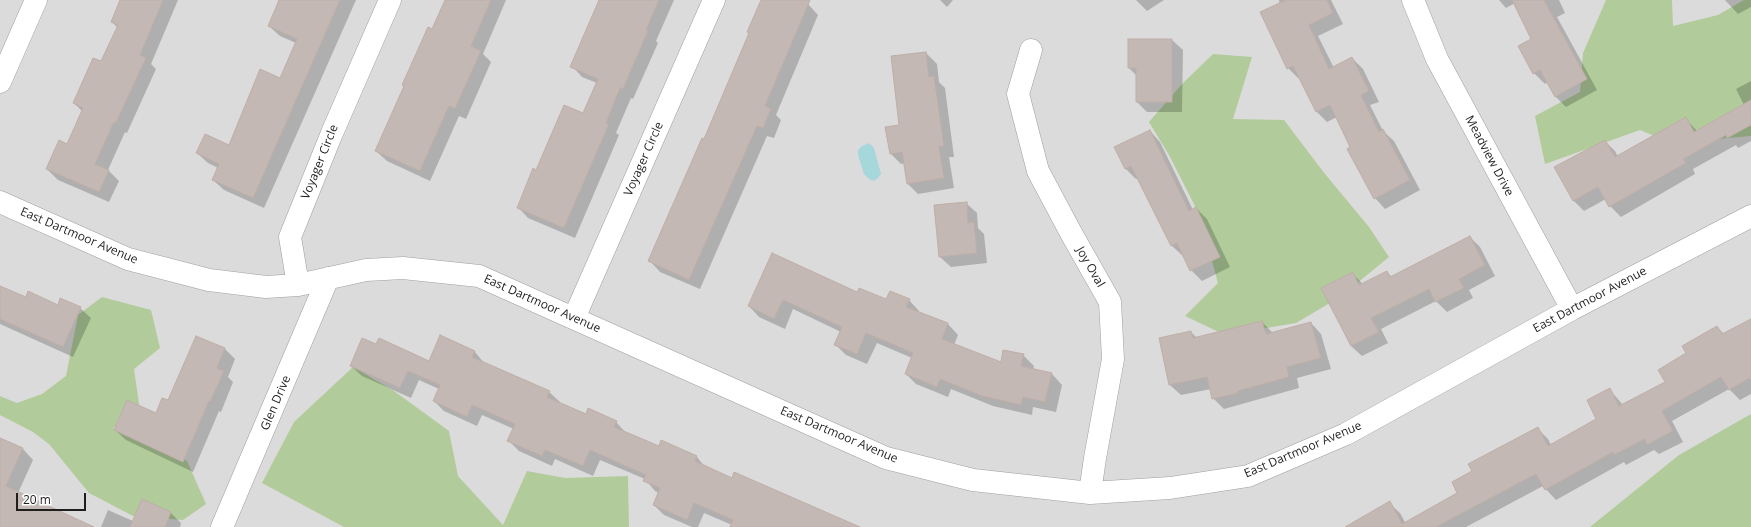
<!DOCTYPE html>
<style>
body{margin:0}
#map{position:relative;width:1751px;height:527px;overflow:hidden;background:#eee9e4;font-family:"Open Sans",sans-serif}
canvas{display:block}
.scale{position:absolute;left:16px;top:493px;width:70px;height:18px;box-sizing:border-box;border:2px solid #1e1e1e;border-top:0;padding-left:5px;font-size:12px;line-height:14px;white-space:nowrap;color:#1e1e1e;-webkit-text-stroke:3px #fff;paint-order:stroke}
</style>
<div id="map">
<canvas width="1751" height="527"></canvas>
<div class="scale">20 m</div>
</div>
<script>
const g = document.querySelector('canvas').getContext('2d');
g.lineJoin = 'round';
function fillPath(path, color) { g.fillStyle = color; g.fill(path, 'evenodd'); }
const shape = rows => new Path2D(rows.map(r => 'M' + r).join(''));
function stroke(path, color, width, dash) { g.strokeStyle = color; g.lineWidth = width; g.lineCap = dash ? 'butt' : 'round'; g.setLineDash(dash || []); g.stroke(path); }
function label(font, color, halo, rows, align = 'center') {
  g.font = font + ' "Open Sans",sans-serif'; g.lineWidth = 3.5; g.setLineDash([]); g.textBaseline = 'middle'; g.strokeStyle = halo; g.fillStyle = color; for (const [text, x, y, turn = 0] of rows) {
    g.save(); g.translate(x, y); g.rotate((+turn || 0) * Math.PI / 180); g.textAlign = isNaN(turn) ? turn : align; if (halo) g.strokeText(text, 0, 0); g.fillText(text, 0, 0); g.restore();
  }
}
fillPath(shape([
 [0,0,1751,0,1751,527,0,527]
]), '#dcdbdb');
fillPath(shape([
 [1606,0,1672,0,1673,26,1718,15,1744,0,1751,0,1751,136,1671,143,1640,130,1545,164,1535,116,1580,92,1583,53],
 [1213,54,1252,57,1233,119,1284,120,1325,174,1369,227,1389,257,1340,297,1296,323,1225,335,1185,316,1218,283,1200,216,1169,155,1149,122,1182,84],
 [102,297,151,310,160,348,134,369,140,411,113,428,187,461,206,504,183,520,133,516,89,493,49,444,33,432,0,415,0,396,17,403,42,394,66,376,78,315],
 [353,367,394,391,449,431,458,476,503,525,527,471,565,478,628,476,629,527,344,527,262,483,294,422],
 [1751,414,1751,527,1590,527,1679,455]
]), '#b1cc9a');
fillPath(shape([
 [869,143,874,148,881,174,878,178,874,181,869,179,864,174,858,155,858,150,862,146]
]), '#a6d7da');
fillPath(shape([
 [121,0,178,0,151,64,156,69,127,133,125,132,108,170,119,181,109,202,58,180,47,169,68,146,83,112,74,103,101,63,118,28,112,22],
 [280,0,356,0,264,208,224,190,213,180,218,168,208,163,197,153,230,146,281,79,296,43,280,36,269,26],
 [446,0,506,0,483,54,491,62,466,119,459,116,430,181,387,161,376,151,405,87,403,85,433,30],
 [614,0,674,0,656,41,658,43,633,99,631,98,616,133,619,135,575,238,528,218,518,207,537,171,584,115,597,83,582,77,572,66],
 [762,0,798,0,808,4,818,15,776,115,781,120,774,138,767,136,700,289,660,272,650,261,704,140,750,33],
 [940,0,953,0,947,7],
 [1136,0,1164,0,1147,11],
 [1279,0,1331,0,1343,24,1318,36,1334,68,1352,58,1363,69,1379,102,1370,105,1383,131,1394,141,1420,190,1385,209,1375,198,1337,117,1327,122,1317,112,1300,78,1298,78,1288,68],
 [1499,0,1559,0,1565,13,1557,17,1597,90,1566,107,1555,96,1548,82,1545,84,1534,73,1532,39,1515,3,1506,8],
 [1725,0,1751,0,1751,7,1738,14],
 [1129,40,1172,40,1183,50,1182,112,1147,112,1137,102,1137,76,1129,68],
 [926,53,937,64,939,82,945,88,954,157,949,157,954,188,918,194,908,184,905,163,901,164,891,154],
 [1751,81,1751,141,1738,148,1736,145,1693,169,1695,174,1621,217,1610,206,1606,199,1584,211,1573,200,1605,141,1615,151,1618,157,1686,119,1697,131,1744,105,1736,89],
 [1150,131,1160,142,1193,210,1196,208,1207,219,1230,267,1202,281,1191,270,1184,255,1183,256,1172,246,1138,178,1136,179,1126,169],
 [966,203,977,213,978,228,984,234,987,263,951,267,940,257],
 [1470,237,1480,247,1495,276,1469,290,1473,298,1447,312,1436,301,1381,329,1388,343,1362,356,1351,346,1323,289,1353,274,1363,284,1387,272,1392,277],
 [773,254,858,293,886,301,909,300,919,311,919,313,948,324,958,335,954,345,1001,363,1023,355,1034,366,1033,370,1052,374,1062,385,1056,412,1033,407,1032,415,993,406,951,389,948,397,916,384,906,374,912,358,877,343,867,364,846,355,835,344,841,332,793,309,785,329,759,317,749,306],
 [0,287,26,299,58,306,80,308,91,318,73,357,0,324],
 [1751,320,1751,372,1748,374,1751,379,1751,394,1740,400,1729,389,1672,421,1683,442,1659,454,1654,450,1626,465,1624,462,1556,500,1543,486,1466,527,1359,527,1389,503,1400,513,1406,524,1458,493,1473,472,1538,429,1548,439,1551,445,1598,419,1610,390,1623,405,1666,383,1687,354,1717,327,1724,334],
 [1262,322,1273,333,1311,323,1321,334,1331,369,1297,378,1299,388,1224,409,1213,398,1211,389,1181,395,1170,385,1160,339,1191,332,1197,338],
 [196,337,225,349,235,359,228,377,233,382,221,412,219,411,193,472,126,440,115,430,156,414,169,402],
 [441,337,475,352,485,364,549,392,560,402,559,403,586,415,616,422,626,433,659,447,696,456,706,468,846,527,731,527,732,525,704,513,698,527,692,527,664,515,654,505,659,493,655,491,645,479,600,460,593,476,555,459,552,466,519,451,509,441,514,429,482,415,477,426,444,411,434,401,439,389,419,380,411,398,362,376,351,366,429,362],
 [0,439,23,449,33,460,18,493,92,527,14,527,0,508],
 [142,500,171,513,181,523,180,527,101,527,108,510,133,521]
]), '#0003');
const building = shape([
 [120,0,163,0,140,55,146,58,116,123,114,122,95,164,109,170,99,192,46,169,59,140,67,144,83,108,73,103,93,58,101,61,118,25,111,22,120,0],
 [279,0,340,0,253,198,212,180,219,164,196,153,205,134,229,145,260,69,280,78,297,39,268,26,279,0],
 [445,0,491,0,471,46,481,51,455,109,449,106,420,171,375,151,404,86,402,85,428,27,432,29,445,0],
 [599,0,659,0,646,30,648,31,623,89,620,88,606,123,609,124,564,228,517,208,533,168,536,170,564,105,583,113,598,79,570,67,599,0],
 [761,0,810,0,765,106,771,109,763,128,757,126,689,280,648,261,702,138,704,139,749,33,747,32,761,0],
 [1286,0,1327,0,1333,13,1309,25,1329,69,1352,57,1369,91,1361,95,1379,132,1383,129,1410,180,1374,199,1347,149,1350,147,1330,105,1316,112,1293,66,1287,69,1260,12,1286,0],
 [1512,0,1544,0,1587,79,1555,97,1540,70,1533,74,1518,46,1531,39,1512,0],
 [1128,39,1172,39,1172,102,1136,102,1136,68,1128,68,1128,39],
 [926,52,929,77,934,76,944,146,939,147,944,178,907,184,902,152,890,154,885,127,899,125,891,56,926,52],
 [1751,100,1751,125,1727,138,1726,135,1683,159,1686,163,1609,207,1598,187,1573,201,1554,167,1605,140,1615,157,1686,117,1694,132,1751,100],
 [1150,130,1189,211,1196,207,1220,257,1190,271,1177,243,1171,246,1131,166,1125,169,1114,147,1150,130],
 [967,202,968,223,974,222,977,253,939,257,934,205,967,202],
 [1470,236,1485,265,1459,279,1464,288,1435,302,1429,289,1371,318,1379,332,1351,346,1321,288,1353,272,1359,285,1387,271,1390,277,1470,236],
 [772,253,857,292,859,288,886,299,890,291,910,299,906,307,948,323,942,339,1001,362,1003,350,1024,354,1021,366,1052,373,1045,402,1023,397,1021,405,982,396,940,379,937,387,905,374,913,353,866,333,857,354,834,345,842,327,783,300,774,319,748,306,772,253],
 [0,286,26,297,28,291,58,305,60,298,81,307,63,347,0,319,0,286],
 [1751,319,1751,377,1729,390,1721,377,1662,411,1673,431,1647,445,1645,439,1614,455,1613,452,1545,490,1536,474,1436,527,1345,527,1390,501,1402,524,1457,493,1452,482,1472,471,1468,464,1538,427,1548,446,1596,419,1587,400,1610,388,1619,406,1665,382,1658,370,1686,353,1682,346,1717,326,1722,334,1751,319],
 [1262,321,1266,334,1311,322,1321,358,1287,367,1289,377,1238,391,1238,393,1212,399,1207,377,1169,385,1159,338,1191,331,1193,338,1262,321],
 [440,335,475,351,472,357,550,391,547,397,586,414,588,408,617,421,614,427,659,446,661,440,697,456,695,461,732,478,734,472,860,527,730,527,733,520,694,503,687,520,653,505,660,488,643,481,646,475,590,450,583,466,545,450,542,456,507,441,515,424,472,405,467,417,433,401,440,385,408,371,400,388,350,366,362,338,376,344,379,338,429,361,440,335],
 [196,336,225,348,217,368,224,371,210,402,209,401,183,462,114,430,127,400,156,413,162,398,168,400,196,336],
 [0,438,23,448,6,486,94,527,0,527,0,438],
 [142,499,171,512,165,527,130,527,142,499]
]);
fillPath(building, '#c3b8b4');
stroke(building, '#bfaea7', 1);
const street = shape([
 [1413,0,1437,59,1572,309],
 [1031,50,1018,94,1038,171,1071,233,1110,302,1113,359,1095,458,1090,493],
 [0,82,36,0],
 [0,202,128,259,209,280,266,287,298,285,366,270,403,268,479,276,886,458,973,480,1090,493,1170,488,1248,476,1346,434,1572,309,1751,216],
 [298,285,290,237,332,133,390,0],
 [574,318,714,0],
 [222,527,328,278]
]);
stroke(street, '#9f9f9f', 23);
stroke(street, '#fff', 22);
label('12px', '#1e1e1e', '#fff', [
 ["Meadview Drive",1489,156,62],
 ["Voyager Circle",644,159,-66],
 ["Voyager Circle",320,162,-68],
 ["East Dartmoor Avenue",79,236,23],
 ["Joy Oval",1090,267,60],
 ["East Dartmoor Avenue",1590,300,-28],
 ["East Dartmoor Avenue",542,304,24],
 ["Glen Drive",276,403,-67],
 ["East Dartmoor Avenue",839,435,23],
 ["East Dartmoor Avenue",1303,450,-23]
]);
</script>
